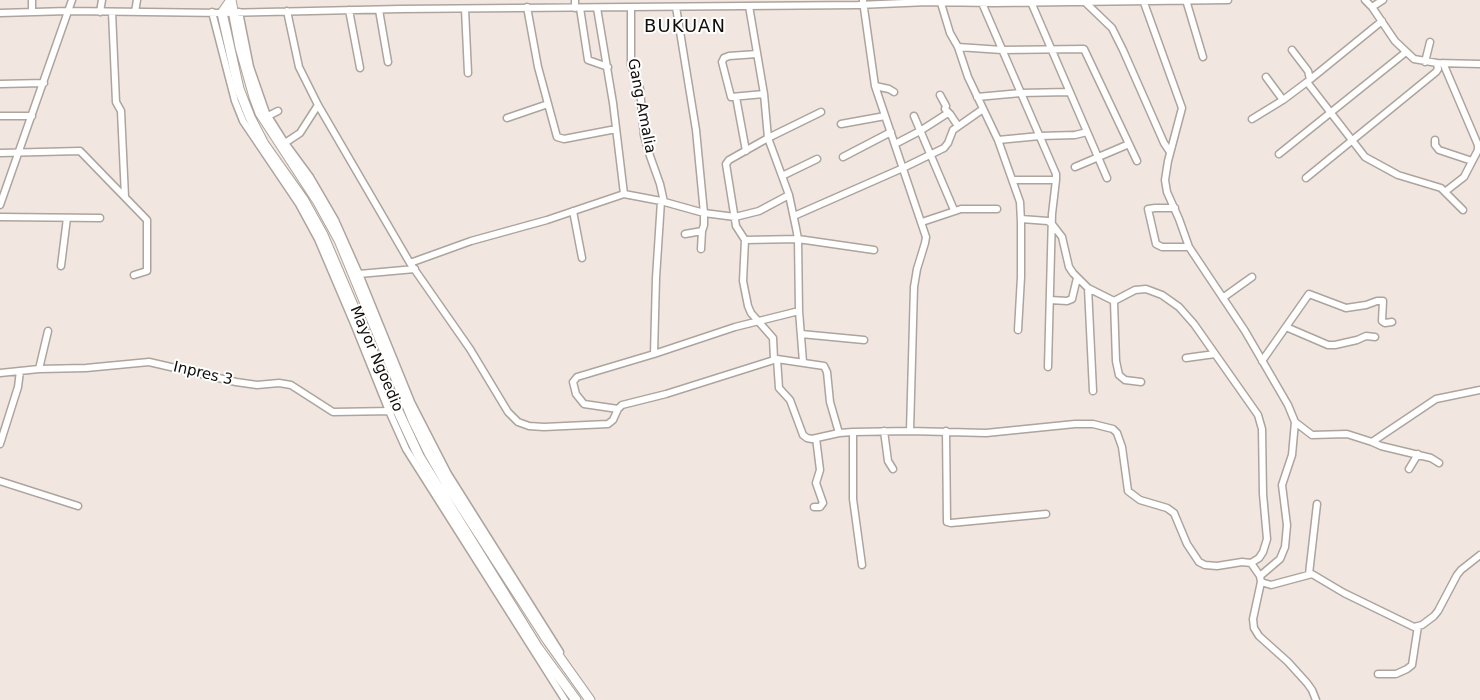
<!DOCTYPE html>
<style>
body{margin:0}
canvas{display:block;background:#f1e7e0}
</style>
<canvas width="1480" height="700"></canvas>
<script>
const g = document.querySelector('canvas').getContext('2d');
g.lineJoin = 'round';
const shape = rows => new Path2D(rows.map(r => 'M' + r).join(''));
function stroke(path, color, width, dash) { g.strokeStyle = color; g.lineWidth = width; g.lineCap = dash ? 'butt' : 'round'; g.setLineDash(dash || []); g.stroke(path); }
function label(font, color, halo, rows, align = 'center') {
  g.font = font + ' "DejaVu Sans",sans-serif'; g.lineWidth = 4; g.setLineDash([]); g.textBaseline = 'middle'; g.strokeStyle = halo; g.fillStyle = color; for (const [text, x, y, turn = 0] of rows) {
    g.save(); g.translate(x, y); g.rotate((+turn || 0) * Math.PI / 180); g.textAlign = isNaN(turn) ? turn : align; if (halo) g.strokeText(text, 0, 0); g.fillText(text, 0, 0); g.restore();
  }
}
const street = shape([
 [32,0,32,12],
 [575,0,575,8],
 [940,0,950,33,958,47,968,77,998,140,1020,202,1021,222,1021,277,1018,330],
 [1143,0,1182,108,1168,161,1165,180,1167,192,1179,219,1189,247,1245,331,1288,405,1295,422,1292,455,1282,485,1287,525,1285,547,1280,559,1260,576,1261,582,1271,585,1312,574,1344,593,1414,627,1422,625,1434,616,1438,611,1457,575,1461,570,1480,555],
 [1186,0,1203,57],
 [1365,0,1372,7,1395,41,1414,59,1437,63,1480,64],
 [863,1,875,86,926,237,925,243,917,269,914,287,910,431],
 [1031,2,1107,178],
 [1085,2,1112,28,1123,50,1164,143,1170,152],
 [982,3,1056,174,1056,180,1013,180],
 [749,6,764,94,768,138,789,195,796,228,798,239,799,311],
 [527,7,538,67,557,137,564,139,616,129],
 [676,7,696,130,704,213,704,225,702,231,685,234],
 [1372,7,1383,0],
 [580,8,588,60,608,67],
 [597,8,613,103,624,194],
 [631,8,631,65,640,89,644,135,650,156,660,184,664,202],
 [465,9,468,73],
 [349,10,360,68],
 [379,10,388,62],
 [287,11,299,67,318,105,410,263,470,349,508,412,518,422,529,426,544,427,608,424,613,420,618,409,622,405,666,394,777,359,824,366,827,372,830,402,839,433,853,432],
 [100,12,102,0],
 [112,12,116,102,121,111,125,197],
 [135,12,137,0],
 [212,12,235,101,243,121,299,204,318,239,355,326,389,411,406,449,565,700],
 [239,12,250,67,266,113,285,143,310,177,335,220,359,274,415,269],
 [0,13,69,11,222,13,400,9,858,5,928,2,994,3,1228,0],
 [958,47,1002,50,1084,49,1137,161],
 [1292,50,1308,71,1310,79],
 [757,54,729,56,724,58,722,62,731,97,764,94],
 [1425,62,1430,42],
 [1443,63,1478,145,1478,150,1464,177,1446,191],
 [1266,77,1283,100],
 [1307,82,1365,157,1398,175,1441,188,1463,210],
 [0,84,44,83],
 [875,86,889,89,894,92],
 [940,95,946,106,945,109,950,114,958,126],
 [736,97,746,151],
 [977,97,1021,93,1069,92],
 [0,116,32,116],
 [268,116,278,111],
 [914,116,954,210],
 [507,118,548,104],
 [1252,119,1283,100,1307,82,1382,21],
 [841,124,885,116],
 [998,140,1040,136,1075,135,1087,132],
 [1435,140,1435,145,1439,150,1472,161],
 [285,143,300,133,318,105],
 [895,144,920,131,948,113],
 [0,153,80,151,147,220,147,271,134,275],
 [1279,154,1406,52],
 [843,157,891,132],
 [1075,167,1129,144],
 [782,176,817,159],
 [1306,178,1436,72,1438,69,1437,63],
 [0,205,72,0],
 [1175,208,1155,208,1148,209,1156,244,1162,247,1189,247],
 [573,211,582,258],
 [794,216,903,168,944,148,948,143,953,130,983,109],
 [0,217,100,218],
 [1021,219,1048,221,1052,224,1062,237,1069,267,1073,273,1088,288,1114,301],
 [922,222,961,209,997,209],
 [745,240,798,239,874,250],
 [701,249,702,231],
 [410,263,471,241,547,220,624,194,661,201,704,213,735,217,759,211,789,195],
 [61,266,67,218],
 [359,274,411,402,448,474,560,652],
 [1088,288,1093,391],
 [1224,297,1252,277],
 [1050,300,1067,301,1072,299,1077,278],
 [1114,301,1135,290,1146,289,1162,295,1179,307,1194,324,1258,415,1262,429,1263,494,1267,539,1263,552,1259,558,1251,563],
 [1114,301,1116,361,1119,375,1125,380,1141,382],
 [1286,327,1328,345,1335,345,1357,340,1366,336,1375,337],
 [801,334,864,340],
 [654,354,735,327,799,311,803,362],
 [1186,358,1215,354],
 [774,359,773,338,751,313,748,306,743,281,745,240,736,226,726,164,729,160,768,138,821,112],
 [777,359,779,388,790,400,803,435,807,438,812,439,839,433],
 [1262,361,1309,294,1346,308,1366,305,1377,301,1383,301,1382,321,1385,323,1392,322],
 [1048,367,1052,214,1056,180],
 [39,369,48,331],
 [0,373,39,369,86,368,149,362,236,382,257,385,279,383,291,385,333,412,392,411],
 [618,409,584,404,576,394,573,382,577,377,654,354,656,278,661,201],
 [1295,422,1312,435,1347,434,1372,442,1436,399,1480,390],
 [884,431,888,461,893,469],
 [946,431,947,522,951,523,1046,514],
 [1372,442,1381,446,1431,458,1439,463],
 [0,444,18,387,20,371],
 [1409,469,1418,454],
 [0,481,78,506],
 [814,507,820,507,823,503,816,483,820,470,816,438],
 [862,565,853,499,853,432,910,431,986,433,1075,424,1093,424,1113,429,1117,433,1122,447,1128,491,1140,500,1167,508,1174,513,1187,544,1199,562,1205,565,1217,566,1242,562,1251,563,1260,576],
 [1309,574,1317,504],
 [1261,582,1253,619,1254,628,1259,636,1288,662,1307,683,1312,690,1316,700],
 [1378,674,1396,674,1407,669,1412,665,1418,626]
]);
const secondary = shape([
 [231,0,222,13,239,89,250,117,264,144,303,199,323,235,398,411,419,456,538,648,576,700],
 [231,0,240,47,254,97,260,113,318,202,339,240,413,420,429,453,448,486,548,641,590,700]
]);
stroke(street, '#ada49d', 9);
stroke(secondary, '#ada49d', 11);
stroke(street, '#fff', 6);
stroke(secondary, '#fff', 9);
label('15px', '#100d0a', '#fff', [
 ["Gang Amalia",641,106,79],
 ["Mayor Ngoedio",376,359,67],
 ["Inpres 3",203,374,13]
]);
g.letterSpacing = '1px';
label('18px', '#100d0a', '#fff', [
 ["BUKUAN",685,27]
]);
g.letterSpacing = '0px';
</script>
